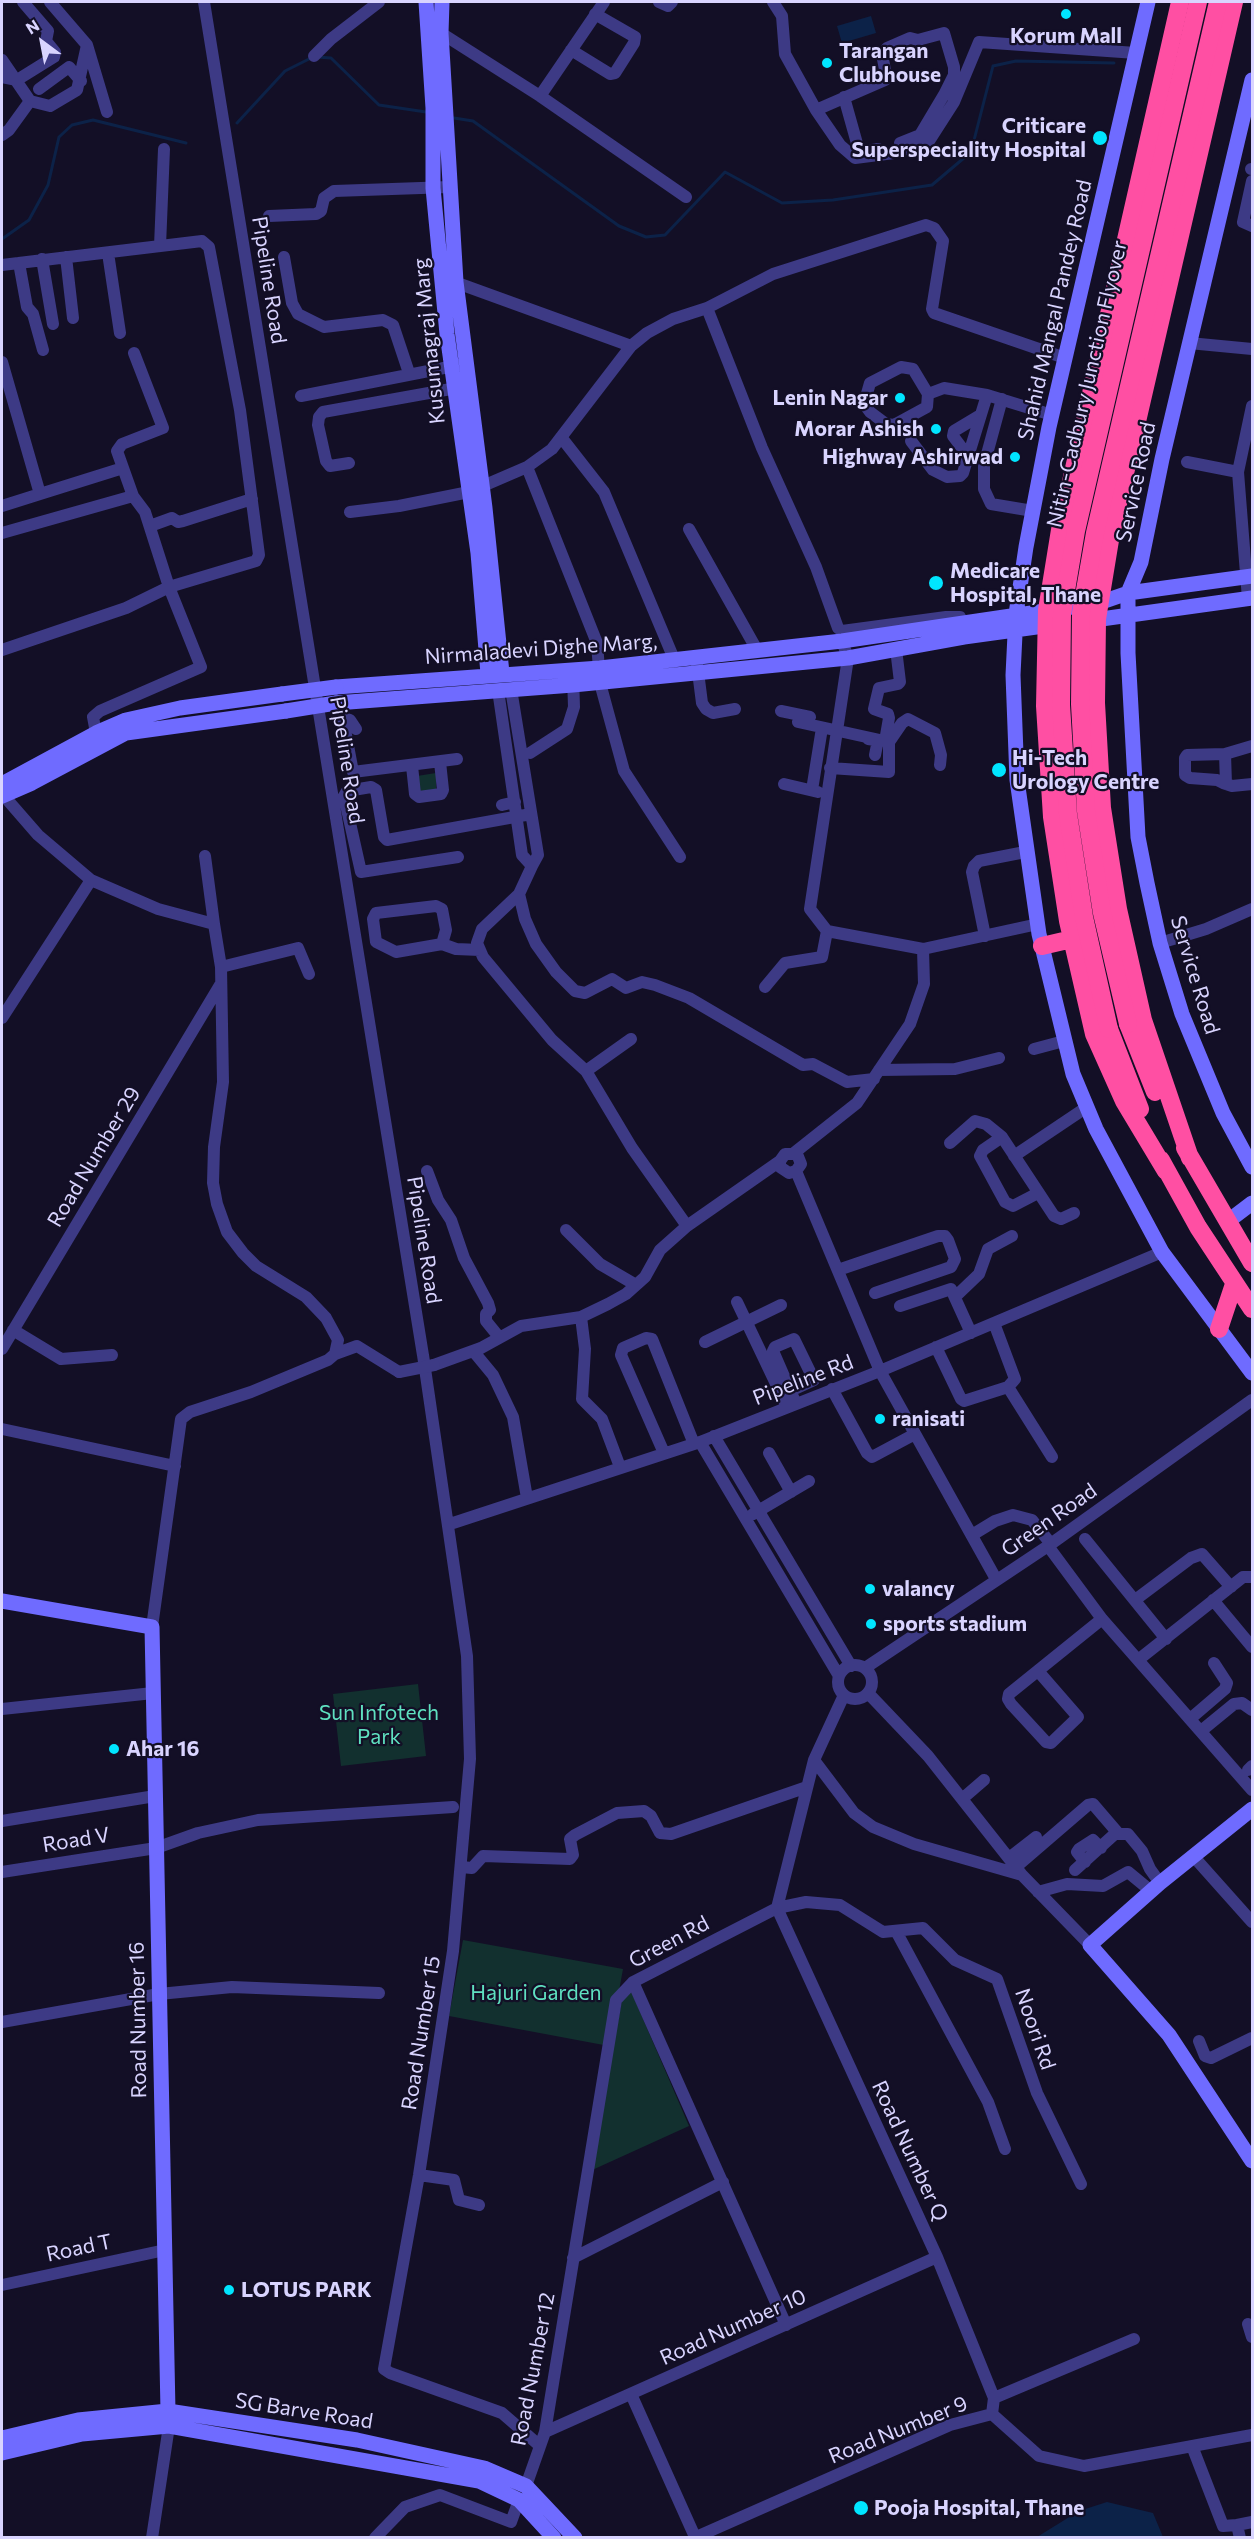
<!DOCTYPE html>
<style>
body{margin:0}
#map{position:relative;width:1254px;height:2539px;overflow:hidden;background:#130f26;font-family:Commissioner,sans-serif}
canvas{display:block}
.frame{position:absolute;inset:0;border:3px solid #d9d4ff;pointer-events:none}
.north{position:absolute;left:12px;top:12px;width:60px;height:60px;-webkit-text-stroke:4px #130f26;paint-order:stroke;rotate:328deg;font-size:16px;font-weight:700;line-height:24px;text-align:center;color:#d9d4ff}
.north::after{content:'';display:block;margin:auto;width:21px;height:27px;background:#d9d4ff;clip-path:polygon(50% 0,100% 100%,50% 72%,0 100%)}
</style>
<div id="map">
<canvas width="1254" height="2539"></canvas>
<div class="frame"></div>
<div class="north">N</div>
</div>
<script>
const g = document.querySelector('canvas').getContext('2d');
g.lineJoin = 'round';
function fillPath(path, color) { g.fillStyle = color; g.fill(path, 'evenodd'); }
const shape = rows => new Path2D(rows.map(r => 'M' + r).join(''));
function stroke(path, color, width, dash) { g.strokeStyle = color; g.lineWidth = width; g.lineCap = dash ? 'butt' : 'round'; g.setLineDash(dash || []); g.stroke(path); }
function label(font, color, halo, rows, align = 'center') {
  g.font = font + ' Commissioner,sans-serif'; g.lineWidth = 4.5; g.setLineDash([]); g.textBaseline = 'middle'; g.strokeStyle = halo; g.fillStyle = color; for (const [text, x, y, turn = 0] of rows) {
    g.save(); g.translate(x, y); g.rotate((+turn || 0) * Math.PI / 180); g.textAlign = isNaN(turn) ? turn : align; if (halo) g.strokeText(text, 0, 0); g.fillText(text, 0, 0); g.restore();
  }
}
fillPath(shape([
 [436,773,436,791,419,795,417,776],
 [418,1684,426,1756,341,1766,333,1694],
 [463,1940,623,1969,609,2046,449,2016],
 [631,1991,689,2126,590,2171,622,2000]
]), '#12302f');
fillPath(shape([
 [871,16,876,33,842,43,837,26],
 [1107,2502,1153,2513,1163,2537,1037,2537,1079,2511]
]), '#0c2248');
stroke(shape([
 [317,57,331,58,379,105,426,112],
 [454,118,473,121,619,226,646,237,665,235,725,172,782,203,833,200,932,185,971,152,993,66,1016,61,1114,63],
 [237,123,285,71,311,58],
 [2,239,29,220,48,185,59,137,72,125,93,120,186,143]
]), '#0c2248', 3);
stroke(shape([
 [50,2,87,45,107,112],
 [204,2,423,1355,467,1656,470,1759,453,1951,419,2175,384,2369,390,2373,502,2413,540,2446],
 [659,2,668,6,672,2],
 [773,2,782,16,785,54,816,110,840,145,855,158,894,153,929,141,954,102,979,42,1136,53],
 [437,27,441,33,540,96,686,197],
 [571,50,610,74,615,73,634,43,635,37,595,14],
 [314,56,331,39,379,2],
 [2,60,30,101,50,106,77,90,87,45],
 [2,77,17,80,54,57,55,52,46,41,48,31,23,2],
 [39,89,69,67,81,81],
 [540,96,604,2],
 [844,97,858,147,866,151,878,149],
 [816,110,885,80,886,75,882,54,887,48,910,38,918,40,944,33,954,67,954,75,945,93,956,97],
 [2,135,9,130,30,101],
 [900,143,920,135,945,93],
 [1251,169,1252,169],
 [1252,181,1243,222,1252,226],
 [269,216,316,214,321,211,324,198,334,191,450,187],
 [160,246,164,149],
 [108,253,120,333],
 [66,257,73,318],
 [284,257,292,303,298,314,324,327,383,320,393,325,409,373],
 [42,259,53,324],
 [19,263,27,307,33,314,43,350],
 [2,265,202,241,209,247,240,410,259,555,256,561,169,587,126,608,2,650],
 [449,280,631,346],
 [707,308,762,448,816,567,838,628,842,631,946,617,960,617,962,621],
 [1189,343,1252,349],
 [2,362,40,494,123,468],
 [928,394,913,369,901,367,870,383,864,404,870,412,886,424,894,425,927,407,928,394,944,388,987,395],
 [301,396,459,365],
 [1002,399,984,465,984,489,991,504,1033,511],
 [561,437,604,492,674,659],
 [911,441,933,470,947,477,960,476,963,473,987,395,1052,415],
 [968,456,953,436,954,431,979,416],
 [1187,462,1238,472],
 [349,463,330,466,326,461,318,425,319,417,323,412,462,387],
 [527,467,597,643,600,683,624,771,680,857],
 [2,506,40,494],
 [350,512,399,506,469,492,527,467,552,449,631,346,647,333,673,319,707,308,773,274,926,225,934,228,943,241,932,309,934,313,1065,358],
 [150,526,172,518,178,522,183,521,252,499],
 [689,529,757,650],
 [2,533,133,496],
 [1248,599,1238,472,1252,406],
 [842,641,848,658,810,909,827,931,923,949,1038,924],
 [697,664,702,703,706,709,713,713,735,709],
 [498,690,522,855,532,866,538,855,511,689],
 [340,703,353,772,457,759],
 [781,711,810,717],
 [343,718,350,720,356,729],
 [798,722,889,742],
 [96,733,93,717,100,711,201,667,169,587,145,512,133,496,117,451,122,444,163,428,134,353],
 [868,739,875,740,877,745,875,755],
 [885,741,889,718,888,714,874,709,879,688,898,684,900,682,896,649],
 [530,753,567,729,574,707,573,676],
 [1225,754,1252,746],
 [412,766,415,794,419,797,441,794,443,790,440,762],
 [830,768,889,772,889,742,902,723,908,719,935,733,941,755,940,765],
 [784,784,818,792],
 [1226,784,1225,754,1187,755,1185,758,1185,775,1190,778,1217,780,1223,783,1232,786,1252,784],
 [4,787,4,796,38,835,91,880,158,909,214,924,221,967,223,1082,214,1147,213,1183,217,1204,227,1232,243,1253,256,1266,306,1297,326,1318,338,1340,335,1354,328,1360,251,1392,190,1412,181,1419,152,1627],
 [812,790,822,728],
 [502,805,515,802],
 [205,856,214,924],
 [458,857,361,872,344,796,347,791,371,787,376,790,384,837,387,840,531,814],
 [532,866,519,894,525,919,536,944,556,972,575,991,585,993,612,979,626,988,642,982,655,985,689,998,803,1065,813,1064,847,1082,874,1079],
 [519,894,482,929,477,943,483,957,552,1040,586,1071,632,1148,687,1226,780,1161,785,1154,797,1154,801,1164,796,1171,789,1173,780,1167,780,1161],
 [985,936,972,872,974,866,979,861,1025,852],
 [1160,943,1206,929,1252,909],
 [442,944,446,930,442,909,436,906,376,913,373,919,376,942,396,952,442,944,456,949,480,950],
 [221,967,298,948,309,974],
 [765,987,785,963,822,957,827,931],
 [2,1018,91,880],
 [1034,1049,1064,1041],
 [879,1070,955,1069,999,1058],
 [586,1071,631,1039],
 [1002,1137,983,1150,980,1156,1005,1202,1013,1206,1038,1193],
 [950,1143,975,1121,986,1124,1002,1137,1054,1216,1061,1219,1074,1213],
 [794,1153,857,1103,910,1024,924,984,923,949],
 [1014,1156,1087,1107],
 [427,1171,438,1200,451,1220,464,1258,488,1303,490,1310,486,1314,486,1321,499,1337],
 [796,1171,880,1371,996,1579],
 [566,1230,600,1264,636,1285],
 [838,1270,938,1236,945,1236,948,1240,955,1259,951,1267,875,1293],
 [956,1296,979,1274,988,1249,1012,1236],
 [737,1302,787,1407],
 [900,1306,951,1289,971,1333],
 [581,1317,585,1349,582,1399,602,1419,620,1467],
 [13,1330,61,1359,112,1355],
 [705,1342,781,1305],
 [936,1347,961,1399,964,1401,1008,1387,1015,1379,994,1323],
 [2,1349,220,985],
 [474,1352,493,1375,513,1417,527,1498],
 [335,1354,357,1346,399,1372],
 [434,1365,481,1348,521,1326,581,1317,608,1304,626,1294,645,1277,660,1250,687,1226],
 [1008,1387,1052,1457],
 [832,1389,867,1453,872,1457,915,1434],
 [790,1391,814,1380,794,1339,775,1347,773,1351,796,1404],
 [2,1429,175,1466],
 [714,1436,851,1666],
 [700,1442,839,1676],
 [664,1453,621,1355,623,1348,646,1338,652,1339,694,1444],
 [769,1453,791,1492],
 [753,1514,809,1481],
 [450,1524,700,1442,880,1371,1162,1252],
 [972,1535,995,1521,1013,1515,1032,1520,1051,1544],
 [1085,1539,1166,1639],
 [1048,1546,1102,1619,1252,1790],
 [1135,1600,1191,1558,1202,1554,1231,1587],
 [1213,1600,1252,1647],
 [1138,1660,1243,1577,1252,1577],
 '838 1682a17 17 0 1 1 34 0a17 17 0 1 1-34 0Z',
 [865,1668,1048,1546,1252,1400],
 [1038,1671,1078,1717,1051,1743,1046,1742,1011,1704,1008,1699,1009,1694,1102,1619],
 [868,1693,928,1756,1022,1875,1090,1945],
 [2,1709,153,1693],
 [1190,1719,1225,1689,1227,1683,1214,1663],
 [1201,1731,1234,1704,1242,1703,1252,1710],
 [814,1760,854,1813,873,1827,914,1844,1022,1875],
 [1248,1770,1252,1766],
 [962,1799,984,1780],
 [2,1821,155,1796],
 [1116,1834,1128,1834,1142,1851,1150,1869,1160,1883],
 [1194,1857,1252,1922],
 [1009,1858,1036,1837],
 [1085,1862,1077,1852,1079,1849,1093,1840,1101,1848],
 [461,1867,472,1868,483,1856,570,1859,573,1855,570,1839,575,1835,617,1813,644,1811,651,1816,660,1833,671,1834,807,1787],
 [1016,1867,1088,1805,1093,1804,1117,1832,1075,1870],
 [2,1872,156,1848,198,1833,258,1820,453,1807],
 [1038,1892,1067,1884,1103,1886,1128,1872,1151,1891],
 [896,1931,988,2102,1005,2149],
 [633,1982,786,2325],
 [2,2022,159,1994,232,1987,379,1993],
 [1199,2041,1205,2056,1211,2058,1252,2038],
 [419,2175,454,2180,459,2200,479,2205],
 [573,2258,723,2182],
 [2,2285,165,2250],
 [1248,2324,1252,2337],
 [631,2394,695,2537],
 [994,2398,1134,2339],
 [992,2414,994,2398,937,2257,777,1908,806,1902,840,1905,883,1932,923,1928,955,1960,997,1979,1037,2093,1081,2184],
 [545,2432,937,2257],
 [1192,2446,1223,2526,1237,2525,1240,2538],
 [526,2486,545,2432,616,2000,633,1982,777,1908,814,1760,844,1695],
 [1237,2525,1252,2522],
 [152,2538,169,2426],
 [375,2538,405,2507,440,2495,511,2522,519,2500],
 [694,2538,950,2425,992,2414,1039,2456,1084,2466,1252,2435]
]), '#3d3a85', 12);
stroke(shape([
 [426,2,433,108,433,188,447,334,478,553,488,674],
 [442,2,441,33,456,282,485,508,502,673],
 [1148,2,1049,427,1026,547,1016,614,1013,675,1017,780,1039,934,1073,1074,1096,1129,1162,1252,1252,1373],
 [1252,80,1162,459,1141,562,1128,593,1128,653,1138,837,1147,883,1160,943,1182,1014,1223,1113,1252,1167],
 [1087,621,1252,598],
 [336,687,600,668,842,641,1099,603,1128,593,1252,576],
 [336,703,573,685,848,658,964,637,1058,624],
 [2,784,96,733,126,720,180,708,282,694],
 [2,796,32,783,126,733,286,711],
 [1227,1222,1252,1203],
 [2,1601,152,1627,168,2411],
 [1252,1809,1160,1883,1090,1945,1169,2035,1252,2161],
 [2,2438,78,2420,168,2411,357,2440,484,2468,526,2486,575,2538],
 [2,2453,82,2434,169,2426,479,2481,519,2500,554,2538]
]), '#6f6bff', 15);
stroke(shape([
 [1042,946,1072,939],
 [1128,1024,1155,1092],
 [1109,1029,1140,1109],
 [1185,1148,1252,1263],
 [1190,1158,1143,1020,1118,909,1102,808,1096,703,1097,619,1111,534,1234,2],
 [1161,1160,1198,1227,1252,1309],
 [1166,1171,1124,1101,1094,1034,1068,921,1052,817,1045,706,1047,610,1060,530,1180,2],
 [1219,1329,1234,1284]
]), '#ff4fa3', 18);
stroke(shape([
 [399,1372,434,1365]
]), '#3d3a85', 12);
stroke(shape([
 [282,694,336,687],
 [286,711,336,703]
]), '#6f6bff', 15);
stroke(shape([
 [1128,1024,1102,913,1086,811,1080,704,1081,613,1095,533,1218,2],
 [1109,1029,1084,917,1068,814,1061,705,1062,614,1076,531,1198,2]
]), '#ff4fa3', 18);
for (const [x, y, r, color] of [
 [1066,14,6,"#00e5ff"],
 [827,63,6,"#00e5ff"],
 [1100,138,8,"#00e5ff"],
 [900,398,6,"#00e5ff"],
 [936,429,6,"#00e5ff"],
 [1015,457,6,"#00e5ff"],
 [936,583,8,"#00e5ff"],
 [999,770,8,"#00e5ff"],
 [880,1419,6,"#00e5ff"],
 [870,1589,6,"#00e5ff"],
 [871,1624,6,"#00e5ff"],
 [114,1749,6,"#00e5ff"],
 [229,2290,6,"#00e5ff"],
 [861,2508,8,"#00e5ff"]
]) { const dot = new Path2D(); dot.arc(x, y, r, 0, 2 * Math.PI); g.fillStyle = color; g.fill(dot); stroke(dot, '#130f26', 2); }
label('bold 21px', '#d9d4ff', '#130f26', [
 ["Korum Mall",1066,36,"center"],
 ["Tarangan",839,51],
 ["Clubhouse",839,75],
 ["Criticare",1086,126,"right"],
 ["Superspeciality Hospital",1086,150,"right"],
 ["Lenin Nagar",888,398,"right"],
 ["Morar Ashish",924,429,"right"],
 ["Highway Ashirwad",1003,457,"right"],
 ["Medicare",950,571],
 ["Hospital, Thane",950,595],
 ["Hi-Tech",1012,758],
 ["Urology Centre",1012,782],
 ["ranisati",892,1419],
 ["valancy",882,1589],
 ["sports stadium",883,1624],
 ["Ahar 16",126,1749],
 ["LOTUS PARK",241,2290],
 ["Pooja Hospital, Thane",874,2508]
], 'left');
label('21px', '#d9d4ff', '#130f26', [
 ["Pipeline Road",269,280,81],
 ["Shahid Mangal Pandey Road",1055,310,-77],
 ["Kusumagraj Marg",429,341,-96],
 ["Nitin-Cadbury Junction Flyover",1087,384,-77],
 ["Service Road",1136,482,-78],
 ["Nirmaladevi Dighe Marg,",541,649,-4],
 ["Pipeline Road",347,760,81],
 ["Service Road",1195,975,73],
 ["Road Number 29",94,1157,-59],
 ["Pipeline Road",424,1240,81],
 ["Pipeline Rd",803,1380,-21],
 ["Green Road",1049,1520,-35],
 ["Road V",76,1840,-9],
 ["Green Rd",669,1942,-28],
 ["Road Number 16",138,2020,-91],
 ["Noori Rd",1035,2029,71],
 ["Road Number 15",421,2033,-81],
 ["Road Number Q",910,2151,65],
 ["Road T",79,2248,-12],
 ["Road Number 10",733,2327,-24],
 ["Road Number 12",533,2369,-79],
 ["SG Barve Road",304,2411,9],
 ["Road Number 9",898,2430,-22]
]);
label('21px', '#5fe0c0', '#130f26', [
 ["Sun Infotech",379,1713],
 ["Park",379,1737],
 ["Hajuri Garden",536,1993]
]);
</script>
